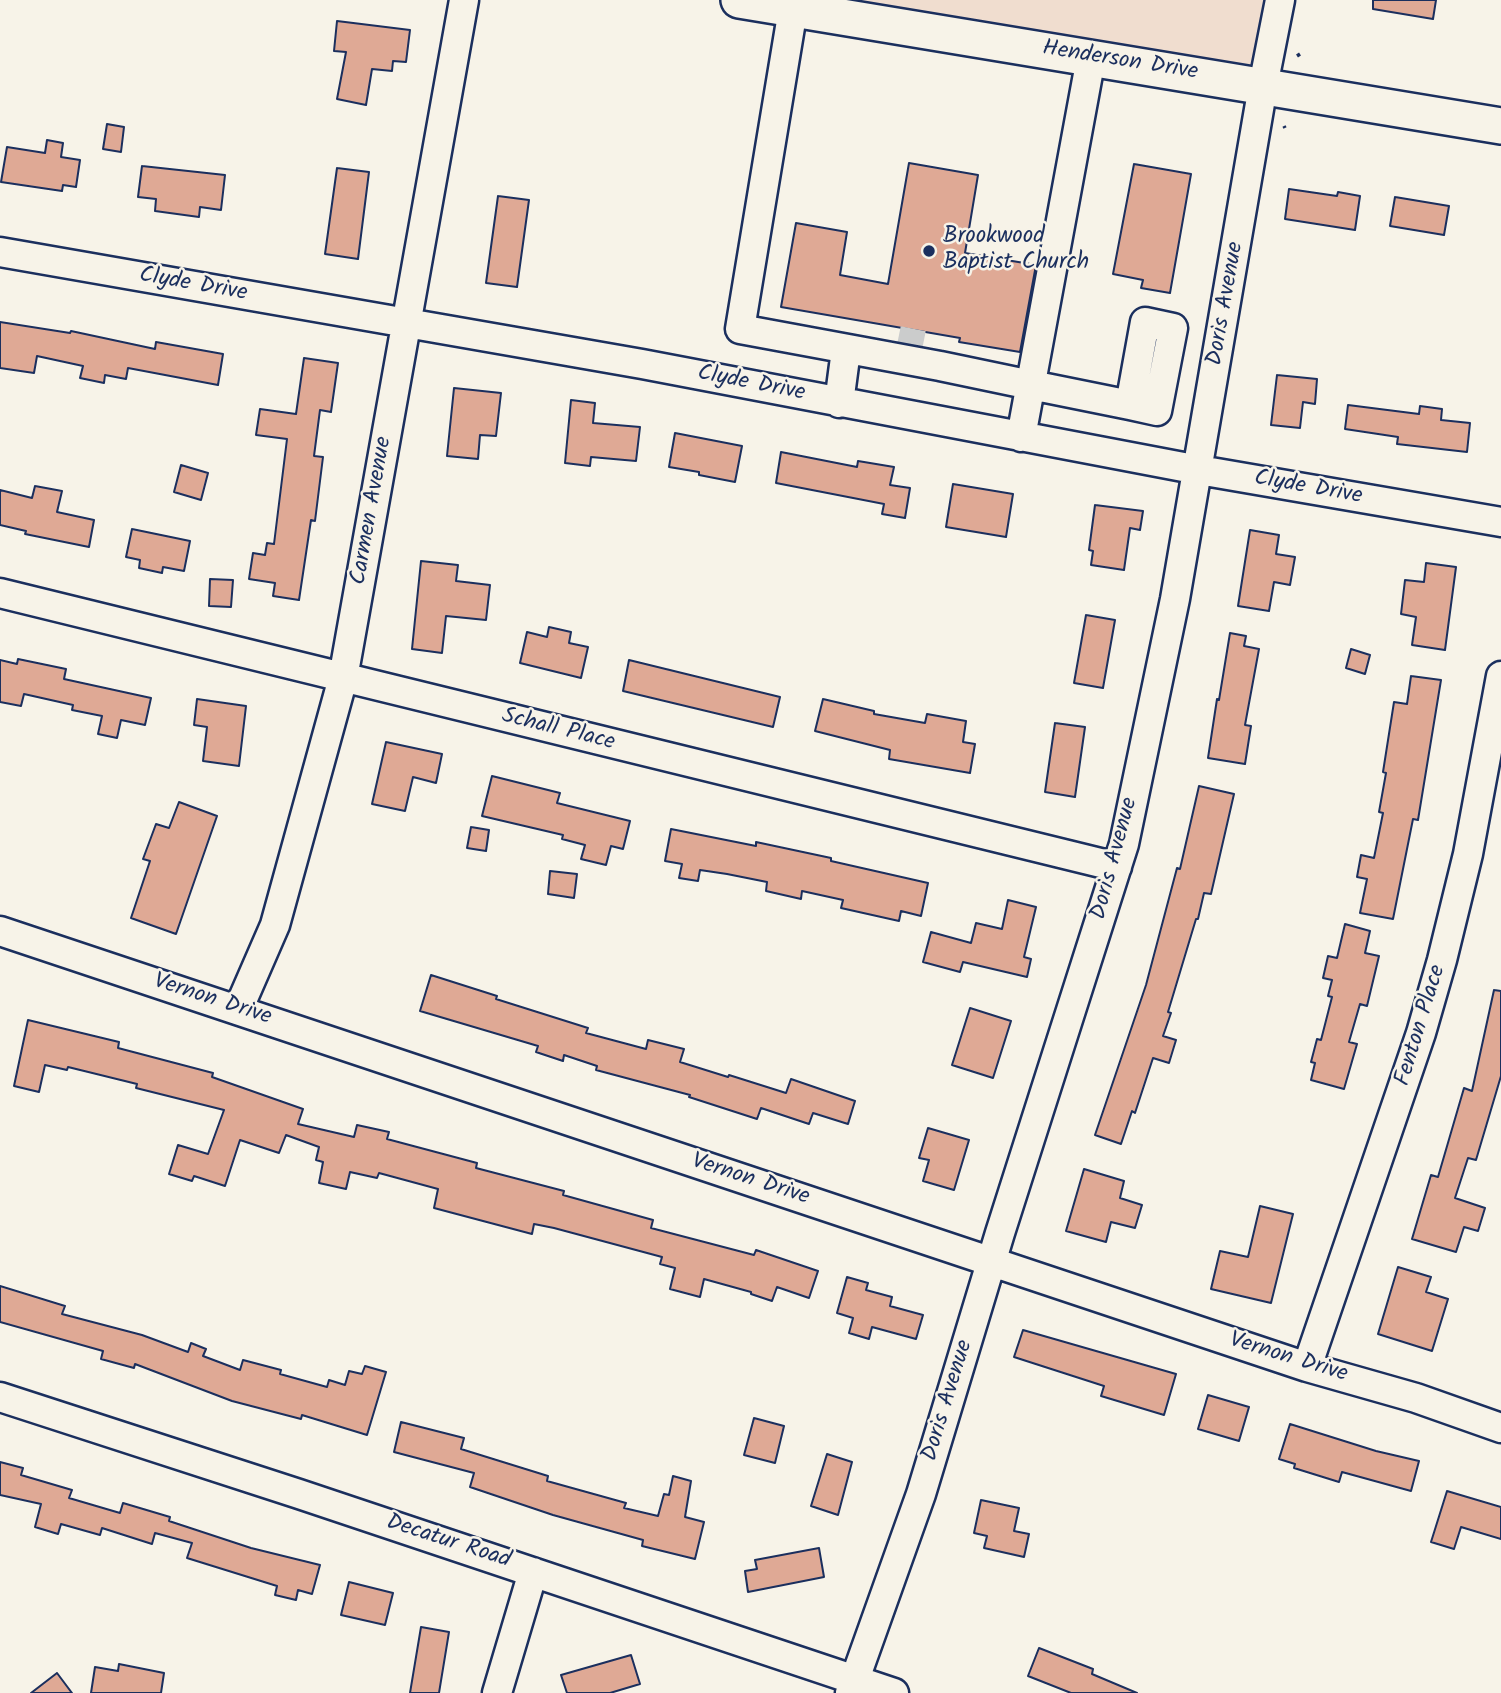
<!DOCTYPE html>
<style>
body{margin:0}
canvas{display:block;background:#f7f3e8}
</style>
<canvas width="1501" height="1693"></canvas>
<script>
const g = document.querySelector('canvas').getContext('2d');
g.lineJoin = 'round';
function fillPath(path, color) { g.fillStyle = color; g.fill(path, 'evenodd'); }
const shape = rows => new Path2D(rows.map(r => 'M' + r).join(''));
function stroke(path, color, width, dash) { g.strokeStyle = color; g.lineWidth = width; g.lineCap = dash ? 'butt' : 'round'; g.setLineDash(dash || []); g.stroke(path); }
function label(font, color, halo, rows, align = 'center') {
  g.font = font + ' Kalam,sans-serif'; g.lineWidth = 5; g.setLineDash([]); g.textBaseline = 'middle'; g.strokeStyle = halo; g.fillStyle = color; for (const [text, x, y, turn = 0] of rows) {
    g.save(); g.translate(x, y); g.rotate((+turn || 0) * Math.PI / 180); g.textAlign = isNaN(turn) ? turn : align; if (halo) g.strokeText(text, 0, 0); g.fillText(text, 0, 0); g.restore();
  }
}
fillPath(shape([
 [739,0,1280,0,1263,86]
]), '#f0ddcf');
const building = shape([
 [1373,0,1436,0,1433,19,1373,9,1373,0],
 [337,21,410,30,406,62,393,61,392,71,372,69,366,105,337,99,346,52,334,51,337,21],
 [107,124,124,127,121,152,103,149,107,124],
 [47,140,63,143,61,157,80,160,76,187,63,185,62,191,1,182,7,147,45,153,47,140],
 [909,163,978,175,965,253,1036,265,1020,352,959,342,960,338,781,307,796,223,847,232,840,275,888,284,909,163],
 [1134,164,1191,174,1170,293,1141,288,1143,280,1113,274,1134,164],
 [142,166,225,175,221,210,200,207,199,217,155,211,156,199,138,197,142,166],
 [337,168,369,172,358,259,325,254,337,168],
 [1289,189,1337,196,1338,192,1360,196,1355,230,1285,219,1289,189],
 [498,196,529,200,517,287,486,283,498,196],
 [1395,197,1449,206,1444,235,1390,226,1395,197],
 [0,322,70,333,71,331,155,349,156,342,223,354,218,385,128,368,126,379,105,375,104,383,80,378,83,366,37,356,34,373,0,368,0,322],
 [304,358,338,363,331,412,320,410,314,456,323,457,315,521,311,520,299,600,273,596,275,583,249,579,253,553,265,555,267,543,274,544,287,439,256,435,260,409,296,414,304,358],
 [1277,375,1317,379,1315,404,1303,402,1300,428,1271,425,1277,375],
 [454,388,501,393,496,436,480,435,478,459,447,456,454,388],
 [571,400,595,403,593,423,640,427,636,461,591,457,590,466,565,463,571,400],
 [1348,405,1419,414,1420,406,1442,409,1441,420,1470,423,1467,452,1397,444,1398,437,1345,429,1348,405],
 [675,433,742,446,735,482,699,475,699,472,669,467,675,433],
 [781,452,857,467,858,461,894,467,890,485,910,488,905,518,882,514,884,504,776,483,781,452],
 [181,465,208,473,201,500,174,492,181,465],
 [953,484,1013,494,1006,537,946,527,953,484],
 [35,486,62,491,57,512,94,520,89,547,25,534,26,531,0,525,0,490,32,498,35,486],
 [1095,505,1143,511,1140,530,1130,528,1124,570,1091,565,1093,551,1089,550,1095,505],
 [132,529,190,541,184,571,163,567,162,573,139,568,140,560,126,557,132,529],
 [1250,530,1279,535,1276,554,1295,557,1290,585,1274,582,1269,611,1238,606,1250,530],
 [421,561,458,565,456,581,490,585,486,620,446,616,442,653,412,649,421,561],
 [1426,563,1456,567,1445,650,1412,645,1416,617,1401,614,1405,580,1424,582,1426,563],
 [210,579,233,580,231,607,209,606,210,579],
 [1086,615,1115,620,1103,688,1074,683,1086,615],
 [549,627,571,632,569,643,588,647,581,678,520,663,527,632,547,637,549,627],
 [1230,633,1246,636,1244,646,1259,649,1245,725,1251,726,1245,764,1208,758,1217,699,1219,700,1230,633],
 [1351,649,1370,655,1365,674,1346,668,1351,649],
 [18,659,66,669,64,679,151,698,145,725,121,720,117,738,98,734,102,716,72,710,73,705,24,694,21,706,0,702,0,660,17,664,18,659],
 [629,660,780,697,773,727,623,691,629,660],
 [1411,676,1441,680,1418,820,1413,819,1393,919,1360,913,1367,879,1357,877,1361,855,1374,858,1383,813,1379,812,1386,773,1383,772,1394,702,1407,704,1411,676],
 [197,699,246,706,239,766,203,761,207,727,194,725,197,699],
 [823,699,874,711,874,714,925,723,927,714,966,721,963,742,975,744,970,773,889,759,890,750,815,731,823,699],
 [1055,723,1085,727,1075,797,1045,792,1055,723],
 [386,742,442,754,436,783,413,777,405,811,372,804,386,742],
 [492,776,560,793,557,803,630,821,623,849,611,846,606,865,581,859,585,845,562,839,563,835,482,816,492,776],
 [1199,786,1234,794,1211,894,1204,893,1198,919,1196,919,1168,1012,1171,1013,1163,1036,1176,1040,1169,1063,1153,1058,1135,1113,1132,1111,1121,1144,1095,1135,1146,985,1177,868,1180,869,1199,786],
 [179,802,217,816,176,934,131,918,150,861,143,859,156,824,169,828,179,802],
 [471,827,489,830,486,851,467,848,471,827],
 [671,829,756,846,756,842,831,858,831,861,928,883,921,916,901,911,899,921,841,908,843,900,802,891,801,899,766,891,767,882,727,874,700,870,698,881,679,878,682,864,665,861,671,829],
 [550,871,577,874,574,898,548,894,550,871],
 [1008,900,1036,907,1024,957,1031,959,1027,977,963,962,960,972,923,962,931,932,971,943,976,923,1002,929,1008,900],
 [1345,924,1370,931,1365,953,1379,956,1367,1006,1360,1004,1349,1042,1357,1044,1344,1089,1311,1080,1315,1063,1311,1062,1317,1039,1321,1040,1332,997,1328,996,1332,980,1323,978,1328,956,1337,958,1345,924],
 [431,975,497,996,496,999,588,1028,586,1033,646,1049,648,1040,684,1049,680,1062,728,1077,729,1075,786,1093,791,1079,855,1101,848,1124,813,1113,809,1124,761,1108,757,1119,689,1097,690,1095,596,1070,597,1066,564,1055,563,1061,536,1052,538,1046,420,1011,431,975],
 [1494,990,1501,991,1501,1076,1476,1160,1468,1158,1455,1198,1485,1208,1478,1231,1464,1227,1456,1252,1412,1239,1431,1175,1438,1177,1464,1088,1472,1091,1494,990],
 [970,1008,1011,1021,993,1078,952,1065,970,1008],
 [28,1020,119,1042,118,1048,213,1073,212,1077,303,1109,298,1124,354,1137,357,1125,389,1132,387,1139,477,1163,476,1168,564,1191,563,1195,653,1220,651,1228,754,1255,756,1250,818,1271,809,1298,777,1287,772,1301,751,1294,751,1292,704,1279,700,1297,670,1289,675,1268,660,1264,662,1257,554,1228,534,1224,532,1234,434,1208,438,1189,379,1173,377,1178,350,1172,346,1189,319,1183,323,1162,316,1160,319,1147,286,1135,279,1153,240,1140,225,1186,194,1176,192,1181,169,1174,178,1145,208,1154,224,1110,136,1088,137,1084,68,1067,67,1070,45,1065,39,1092,14,1086,28,1020],
 [928,1128,969,1140,954,1190,923,1181,929,1160,919,1158,928,1128],
 [1084,1169,1124,1181,1120,1198,1142,1205,1135,1228,1111,1222,1106,1242,1066,1231,1084,1169],
 [1260,1206,1293,1214,1271,1303,1211,1289,1220,1251,1248,1257,1260,1206],
 [1398,1267,1431,1277,1426,1292,1448,1299,1432,1351,1378,1334,1398,1267],
 [847,1277,868,1283,866,1290,892,1297,890,1306,923,1315,916,1339,872,1327,869,1339,849,1333,853,1318,837,1313,847,1277],
 [0,1286,65,1306,62,1314,142,1335,188,1352,191,1343,206,1349,203,1356,240,1370,243,1360,281,1370,280,1374,327,1387,329,1380,345,1385,349,1371,362,1374,365,1366,386,1372,367,1435,302,1415,301,1419,232,1401,135,1364,134,1368,101,1359,103,1351,0,1322,0,1286],
 [1023,1330,1176,1374,1164,1415,1101,1396,1104,1386,1014,1357,1023,1330],
 [1208,1395,1249,1407,1239,1441,1198,1429,1208,1395],
 [754,1418,784,1426,775,1463,744,1455,754,1418],
 [401,1422,464,1438,461,1449,548,1476,547,1481,626,1503,624,1508,658,1516,664,1494,669,1495,673,1476,691,1481,685,1517,704,1522,695,1559,642,1546,643,1540,553,1515,470,1487,474,1473,394,1452,401,1422],
 [1290,1424,1376,1451,1419,1461,1411,1491,1342,1472,1339,1482,1294,1468,1295,1464,1279,1459,1290,1424],
 [827,1454,852,1462,838,1515,811,1506,827,1454],
 [0,1462,23,1468,21,1475,72,1490,69,1498,120,1513,123,1503,170,1517,169,1521,251,1548,320,1565,312,1594,298,1590,296,1600,275,1595,277,1586,187,1558,192,1543,155,1533,152,1544,102,1528,100,1535,61,1524,58,1534,35,1527,41,1504,0,1495,0,1462],
 [1447,1491,1501,1507,1501,1539,1461,1527,1454,1549,1431,1542,1447,1491],
 [981,1500,1019,1508,1014,1531,1029,1534,1024,1557,984,1548,987,1536,974,1533,981,1500],
 [819,1548,824,1577,748,1592,745,1571,757,1569,755,1560,819,1548],
 [349,1582,393,1593,385,1625,341,1615,349,1582],
 [421,1627,449,1632,439,1693,410,1693,421,1627],
 [1039,1648,1093,1669,1092,1674,1137,1693,1071,1693,1028,1676,1039,1648],
 [631,1655,640,1684,610,1693,567,1693,561,1675,631,1655],
 [119,1664,164,1673,161,1693,91,1693,95,1667,118,1671,119,1664],
 [57,1673,72,1693,31,1693,57,1673]
]);
fillPath(building, '#dfa995');
stroke(building, '#1b2f5e', 2);
stroke(shape([
 [898,340,923,345]
]), '#cbcccc', 28, [28, 14]);
const minor = shape([
 [793,9,740,329,940,366,1031,385,1130,405,1157,411,1173,328,1145,322,1130,405],
 [0,252,642,364,1199,470,1501,522],
 [839,403,846,350],
 [1021,437,1091,58],
 [0,593,1117,867],
 [0,931,1307,1367,1416,1398,1501,1428],
 [238,1010,275,925,343,678,464,0],
 [1307,1367,1421,1033,1442,960,1468,854,1501,676],
 [0,1397,299,1494,894,1693],
 [497,1693,533,1572],
 [850,1693,921,1494,1000,1233,1124,844,1175,599,1263,86,1280,0]
]);
const major = shape([
 [739,0,1501,126]
]);
stroke(minor, '#1b2f5e', 33);
stroke(major, '#1b2f5e', 40);
stroke(shape([
 [1297,56,1300,54],
 [1284,126,1285,128]
]), '#1b2f5e', 3.5, [7, 5]);
stroke(minor, '#f7f3e8', 28);
stroke(major, '#f7f3e8', 35);
for (const [x, y, r, color] of [
 [929,251,7,"#1b2f5e"]
]) { const dot = new Path2D(); dot.arc(x, y, r, 0, 2 * Math.PI); g.fillStyle = color; g.fill(dot); stroke(dot, '#f7f3e8', 2.5); }
label('23px', '#1b2f5e', '#f7f3e8', [
 ["Henderson Drive",1120,62,9],
 ["Clyde Drive",193,286,10],
 ["Doris Avenue",1227,304,-80],
 ["Clyde Drive",751,385,11],
 ["Clyde Drive",1308,489,10],
 ["Carmen Avenue",373,511,-80],
 ["Schall Place",558,731,14],
 ["Doris Avenue",1116,859,-75],
 ["Vernon Drive",212,1001,18],
 ["Fenton Place",1422,1026,-73],
 ["Vernon Drive",750,1181,18],
 ["Vernon Drive",1288,1359,17],
 ["Doris Avenue",949,1401,-73],
 ["Decatur Road",448,1543,18]
]);
label('23px', '#1b2f5e', '#f7f3e8', [
 ["Brookwood",943,238],
 ["Baptist Church",943,264]
], 'left');
</script>
